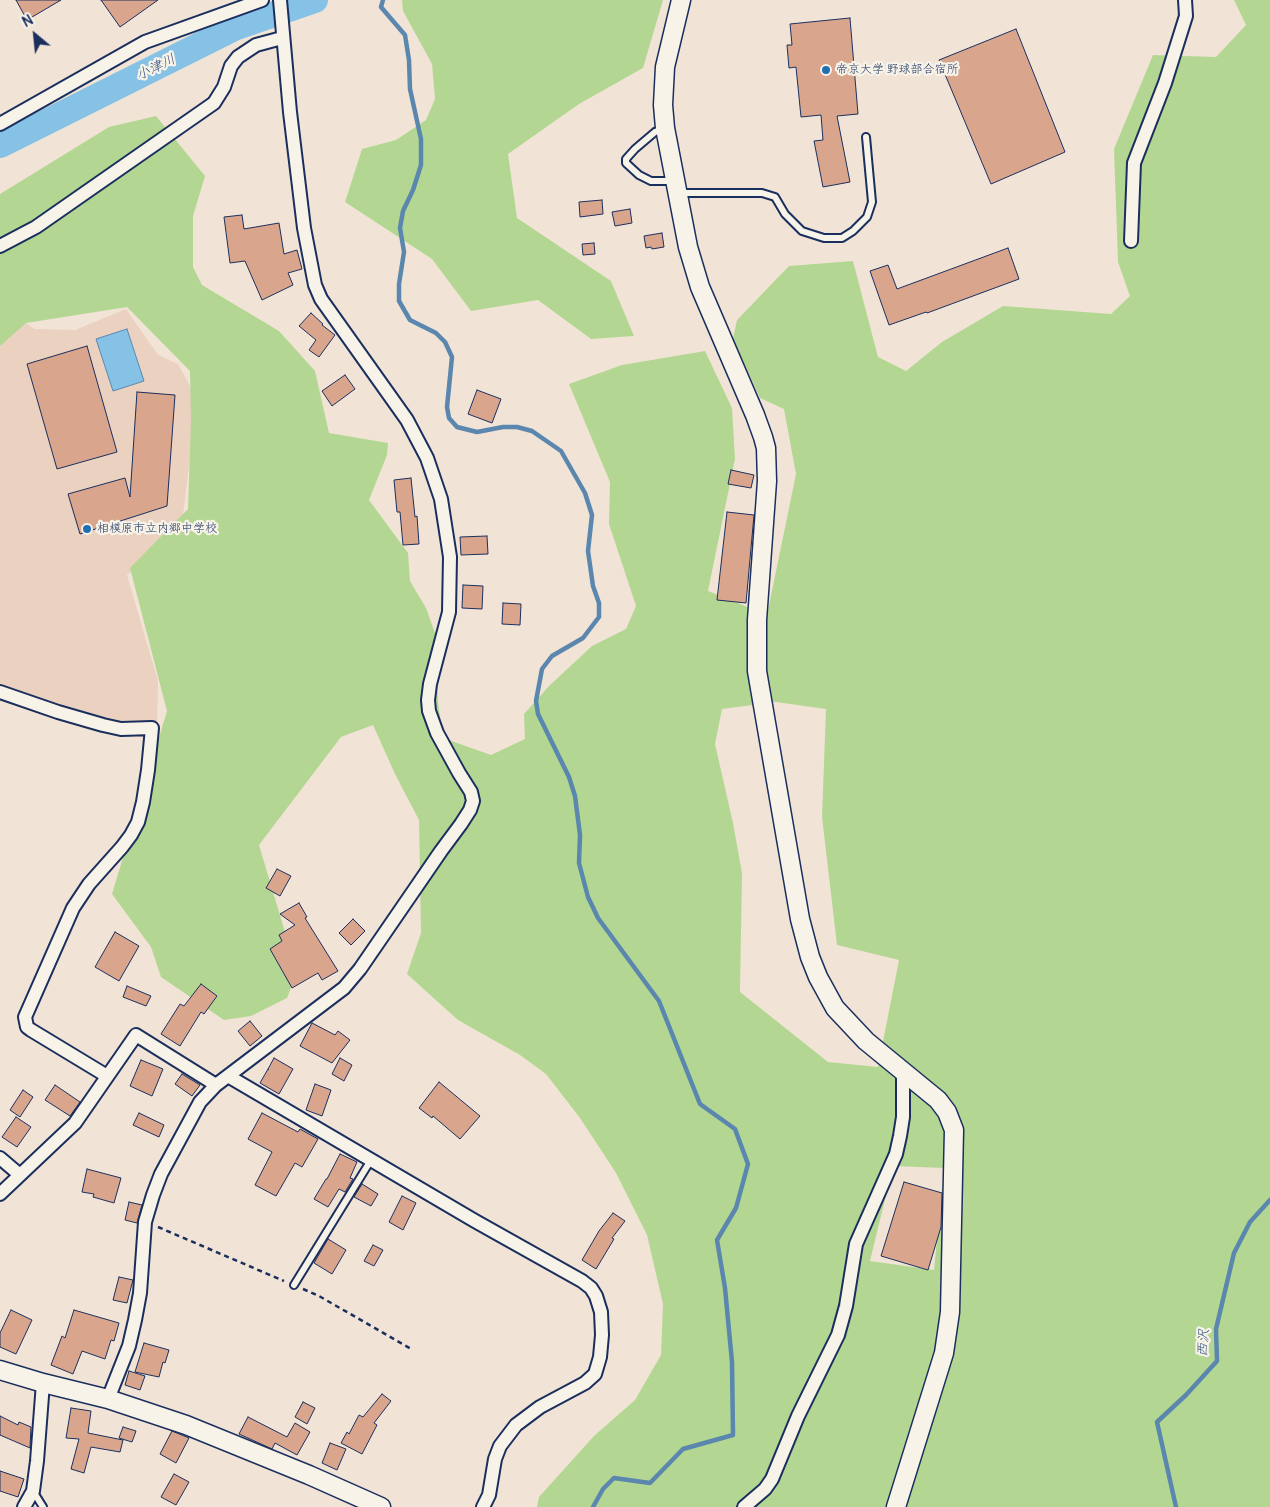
<!DOCTYPE html>
<meta charset="utf-8">
<style>
body{margin:0}
#map{position:relative;width:1270px;height:1507px;overflow:hidden;background:#f1e4d6;font-family:Pangolin,sans-serif}
canvas{display:block}
.north{position:absolute;left:10px;top:10px;width:50px;height:50px;-webkit-text-stroke:4px #f7f3e8;paint-order:stroke;rotate:332deg;font-size:14px;font-weight:700;line-height:20px;text-align:center;color:#1b2f5e}
.north::after{content:'';display:block;margin:auto;width:18px;height:22px;background:#1b2f5e;clip-path:polygon(50% 0,100% 100%,50% 72%,0 100%)}
</style>
<div id="map">
<canvas width="1270" height="1507"></canvas>
<div class="north">N</div>
</div>
<script>
const g = document.querySelector('canvas').getContext('2d');
g.lineJoin = 'round';
function fillPath(path, color) { g.fillStyle = color; g.fill(path, 'evenodd'); }
const shape = rows => new Path2D(rows.map(r => 'M' + r).join(''));
function stroke(path, color, width, dash) { g.strokeStyle = color; g.lineWidth = width; g.lineCap = dash ? 'butt' : 'round'; g.setLineDash(dash || []); g.stroke(path); }
function label(font, color, halo, rows, align = 'center') {
  g.font = font + ' Pangolin,"Klee One",sans-serif'; g.lineWidth = 4.5; g.setLineDash([]); g.textBaseline = 'middle'; g.strokeStyle = halo; g.fillStyle = color; for (const [text, x, y, turn = 0] of rows) {
    g.save(); g.translate(x, y); g.rotate((+turn || 0) * Math.PI / 180); g.textAlign = isNaN(turn) ? turn : align; if (halo) g.strokeText(text, 0, 0); g.fillText(text, 0, 0); g.restore();
  }
}
fillPath(shape([
 [126,309,158,355,178,364,197,399,183,515,167,543,127,575,158,681,157,725,122,722,6,692,0,688,0,345,21,320,35,329,75,330]
]), '#ead1c0');
fillPath(shape([
 [402,0,663,0,643,68,579,104,508,154,517,218,611,281,634,336,591,339,538,300,471,311,432,259,345,202,362,149,396,140,426,120,435,99,432,64,403,11],
 [1234,0,1270,0,1270,1507,537,1507,539,1497,594,1436,635,1400,661,1355,663,1304,647,1235,616,1173,580,1118,546,1074,520,1055,458,1020,407,974,421,933,419,820,395,774,373,725,341,737,259,845,297,972,287,998,251,1016,224,1020,161,977,151,947,112,894,167,711,130,568,188,509,191,420,190,371,127,307,26,323,0,346,0,194,109,127,156,116,205,176,193,216,193,267,202,285,279,331,315,371,329,433,388,443,387,455,369,500,408,553,410,581,426,608,435,633,438,702,443,738,491,755,525,739,524,714,549,686,592,646,626,629,636,606,609,524,610,482,569,384,622,365,705,351,732,408,735,459,708,591,767,615,796,474,784,409,760,398,733,339,737,320,789,266,853,261,878,357,906,371,942,342,1003,306,1111,314,1130,296,1118,262,1114,149,1153,55,1216,57,1246,25],
 [776,702,826,709,822,817,837,945,899,960,878,1067,828,1062,740,992,742,873,733,823,715,744,722,709],
 [893,1166,944,1168,934,1270,870,1261]
]), '#b3d792');
const water = shape([
 [127,329,144,381,113,391,96,339,127,329]
]);
fillPath(water, '#85c2e5');
stroke(water, '#5b87af', 1);
stroke(shape([
 [383,0,381,7,405,35,409,60,410,89,421,139,421,165,413,190,403,211,400,228,404,252,399,284,399,301,410,320,436,333,445,342,452,357,447,407,449,418,457,427,477,432,503,427,517,427,532,431,561,451,585,493,592,515,588,551,593,586,599,603,599,617,583,638,552,656,542,669,536,701,538,714,569,777,575,796,580,835,579,863,588,897,598,918,659,1001,700,1104,735,1129,748,1164,736,1208,717,1240,725,1288,732,1362,733,1435,683,1449,650,1483,614,1478,603,1489,593,1507],
 [1176,1507,1157,1422,1186,1395,1217,1361,1216,1329,1234,1253,1250,1222,1270,1200]
]), '#5b87af', 4.5);
stroke(shape([
 [0,145,234,28,315,0]
]), '#85c2e5', 26);
const building = shape([
 [16,0,61,0,27,20,16,0],
 [101,0,158,0,120,27,101,0],
 [850,18,858,114,837,116,850,182,823,187,814,141,823,140,821,115,801,117,796,67,789,68,787,45,792,45,790,24,850,18],
 [1016,29,1065,152,991,184,939,60,1016,29],
 [602,200,603,214,580,217,579,202,602,200],
 [630,209,632,223,615,226,612,212,630,209],
 [242,215,244,229,279,223,284,254,297,250,302,269,288,273,293,285,262,300,245,261,230,263,224,217,242,215],
 [662,233,664,247,652,249,651,247,646,248,644,236,662,233],
 [594,243,595,254,583,255,582,244,594,243],
 [1008,248,1019,279,927,313,926,312,889,325,870,271,888,265,897,289,1008,248],
 [311,313,323,324,322,325,335,335,319,357,309,350,316,340,299,326,311,313],
 [87,346,117,452,57,469,27,364,87,346],
 [345,375,355,389,332,406,322,391,345,375],
 [477,390,501,399,492,423,468,414,477,390],
 [137,392,175,395,167,506,80,534,68,494,125,478,130,497,137,392],
 [731,470,754,475,751,488,728,484,731,470],
 [411,478,415,517,417,516,419,544,403,545,400,512,397,512,394,480,411,478],
 [727,512,754,515,746,603,717,600,727,512],
 [487,536,488,554,461,555,460,537,487,536],
 [463,585,483,586,482,609,462,608,463,585],
 [503,603,521,604,520,625,502,624,503,603],
 [277,869,291,876,280,896,266,888,277,869],
 [299,903,307,917,305,918,338,971,322,980,318,973,292,988,270,949,282,941,279,935,295,925,280,914,299,903],
 [353,919,365,931,351,945,339,933,353,919],
 [115,932,139,946,119,981,95,967,115,932],
 [201,984,217,996,204,1014,201,1012,180,1046,161,1034,180,1004,184,1006,201,984],
 [127,986,151,996,146,1006,123,997,127,986],
 [250,1021,262,1036,250,1046,238,1031,250,1021],
 [312,1023,335,1035,338,1031,350,1040,332,1063,300,1046,312,1023],
 [274,1058,293,1069,279,1094,260,1083,268,1069,269,1070,268,1069,274,1058],
 [340,1058,352,1065,344,1081,332,1074,340,1058],
 [141,1060,163,1069,152,1096,130,1086,141,1060],
 [182,1074,200,1085,192,1096,175,1084,182,1074],
 [439,1082,480,1116,460,1139,433,1116,432,1118,419,1108,439,1082],
 [315,1084,331,1090,322,1116,306,1110,315,1084],
 [55,1085,80,1102,70,1116,45,1100,55,1085],
 [23,1090,33,1097,20,1117,10,1110,23,1090],
 [139,1113,164,1125,159,1137,133,1125,139,1113],
 [262,1113,298,1132,300,1129,318,1139,302,1167,295,1163,276,1196,255,1185,272,1152,248,1139,262,1113],
 [16,1117,31,1127,17,1147,2,1137,16,1117],
 [340,1154,357,1162,350,1178,353,1179,345,1192,339,1189,328,1207,314,1199,326,1179,327,1179,340,1154],
 [87,1169,121,1178,114,1203,93,1197,94,1194,82,1192,87,1169],
 [904,1182,942,1193,941,1227,928,1270,881,1256,904,1182],
 [362,1184,378,1194,371,1206,354,1197,362,1184],
 [402,1196,416,1203,403,1230,389,1222,402,1196],
 [129,1202,142,1205,137,1223,125,1220,129,1202],
 [613,1213,625,1221,612,1238,614,1239,596,1269,582,1260,599,1231,613,1213],
 [328,1239,346,1250,332,1274,314,1263,328,1239],
 [373,1245,383,1250,374,1266,364,1261,373,1245],
 [119,1277,133,1280,127,1303,113,1300,119,1277],
 [11,1310,32,1320,16,1354,0,1347,0,1333,11,1310],
 [74,1310,119,1323,114,1341,111,1340,105,1359,82,1351,73,1374,51,1365,62,1336,65,1338,74,1310],
 [144,1343,169,1350,165,1363,163,1362,159,1377,135,1372,144,1343],
 [129,1371,145,1376,140,1390,125,1385,129,1371],
 [382,1394,391,1401,374,1423,377,1425,362,1454,341,1443,347,1432,349,1434,359,1415,363,1417,382,1394],
 [303,1402,315,1408,307,1424,295,1417,303,1402],
 [71,1408,91,1411,88,1433,123,1440,120,1452,91,1447,84,1473,71,1469,79,1439,66,1438,71,1408],
 [0,1416,18,1425,19,1422,31,1427,30,1448,0,1435,0,1416],
 [248,1417,287,1437,295,1423,310,1432,297,1455,275,1443,272,1449,239,1434,248,1417],
 [123,1427,136,1431,132,1442,119,1438,123,1427],
 [172,1431,189,1438,176,1463,160,1454,172,1431],
 [330,1443,346,1449,337,1470,322,1463,330,1443],
 [0,1471,24,1479,18,1497,0,1491,0,1471],
 [174,1474,189,1482,176,1505,161,1497,174,1474]
]);
fillPath(building, '#d9a68d');
stroke(building, '#1b2f5e', 1);
const lane = shape([
 [665,128,655,132,635,149,626,159,626,163,639,175,651,181,673,181],
 [680,193,762,193,775,197,785,214,802,231,824,238,842,238,853,231,867,217,872,202,866,137],
 [294,1285,371,1160],
 [33,1491,43,1507]
]);
const street = shape([
 [0,124,145,42,262,0],
 [1131,241,1134,163,1165,83,1186,16,1185,0],
 [0,246,36,227,214,103,224,87,231,66,238,57,256,45,282,38],
 [0,692,58,712,103,725,121,729,152,728,148,770,143,802,138,822,131,835,122,847,89,884,73,908,25,1017,27,1027,31,1030,107,1076],
 [228,1076,475,1221,582,1281,591,1288,596,1296,601,1312,602,1335,600,1357,595,1374,585,1383,540,1407,516,1425,500,1446,495,1459,489,1495,483,1507],
 [0,1158,20,1175],
 [0,1194,75,1123,136,1035,216,1085],
 [108,1399,129,1346,135,1320,140,1293,145,1222,153,1195,161,1174,200,1102,216,1085,344,988,360,969,441,851,461,824,470,810,473,801,471,792,459,773,437,733,429,711,428,700,430,684,449,612,450,557,441,499,427,458,407,420,321,299,315,285,304,228,290,112,280,0],
 [24,1507,33,1491,37,1461,43,1383],
 [744,1507,765,1489,772,1479,798,1416,838,1335,846,1306,856,1244,896,1154,900,1136,903,1117,903,1073]
]);
const secondary = shape([
 [681,0,665,67,663,105,665,128,688,247,700,287,755,415,763,437,766,448,767,481,757,620,757,671,800,919,810,957,818,977,835,1008,866,1041,938,1100,947,1112,954,1130,950,1312,944,1353,896,1507],
 [0,1370,43,1383,108,1399,186,1425,309,1475,381,1507]
]);
stroke(lane, '#1b2f5e', 10);
stroke(street, '#1b2f5e', 16);
stroke(secondary, '#1b2f5e', 21);
stroke(shape([
 [158,1227,284,1281],
 [303,1289,319,1296,413,1350]
]), '#1b2f5e', 2.5, [5, 4]);
stroke(lane, '#f7f3e8', 6);
stroke(street, '#f7f3e8', 12);
stroke(secondary, '#f7f3e8', 18);
for (const [x, y, r, color] of [
 [826,70,5,"#1f6fb2"],
 [87,529,5,"#1f6fb2"]
]) { const dot = new Path2D(); dot.arc(x, y, r, 0, 2 * Math.PI); g.fillStyle = color; g.fill(dot); stroke(dot, '#f7f3e8', 2); }
label('12px', '#1b2f5e', '#f7f3e8', [
 ["帝京大学 野球部合宿所",836,70],
 ["相模原市立内郷中学校",97,529]
], 'left');
label('italic 14px', '#365480', '#f7f3e8', [
 ["小津川",156,68,-26],
 ["西沢",1204,1343,-86]
]);
</script>
